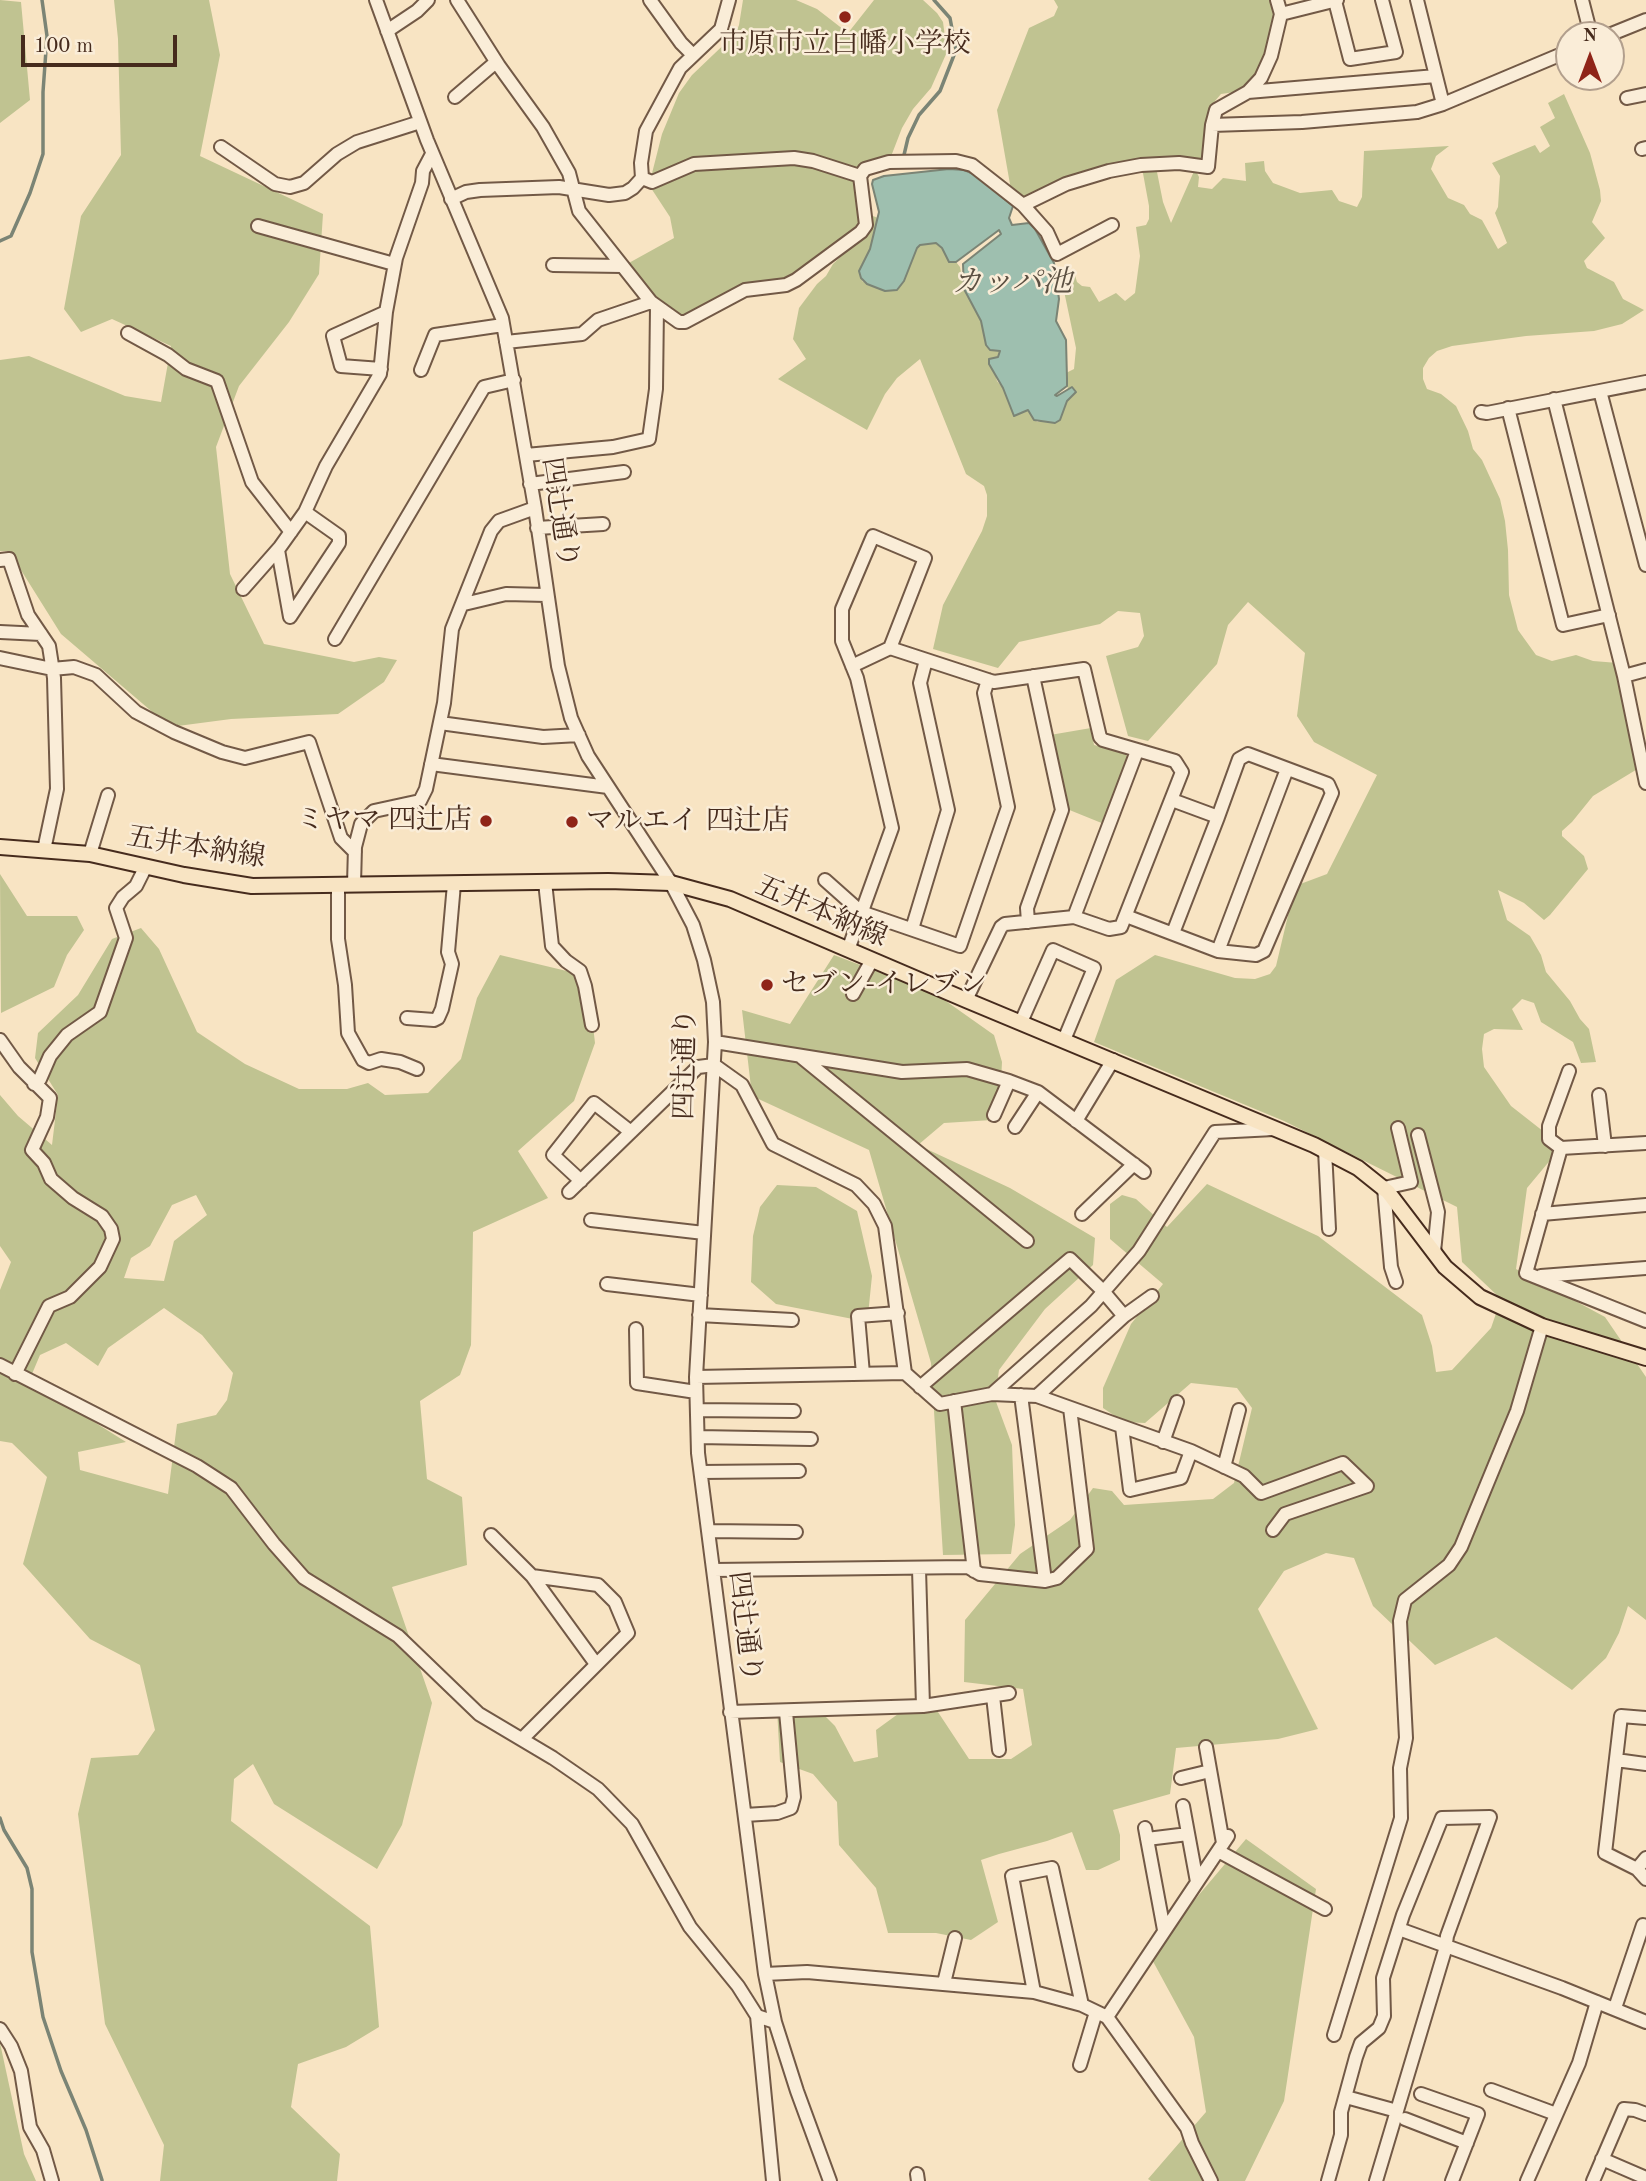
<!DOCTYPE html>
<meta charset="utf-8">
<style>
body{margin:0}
#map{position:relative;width:1646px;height:2181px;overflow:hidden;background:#f8e4c3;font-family:"Old Standard TT",serif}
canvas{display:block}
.north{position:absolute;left:1555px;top:21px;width:70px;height:70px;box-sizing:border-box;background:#faedd8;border:2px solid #b29f8d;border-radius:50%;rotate:0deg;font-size:19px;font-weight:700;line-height:28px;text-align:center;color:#462b1d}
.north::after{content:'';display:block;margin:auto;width:24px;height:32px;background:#8f2418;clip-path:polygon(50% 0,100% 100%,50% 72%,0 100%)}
.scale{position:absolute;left:21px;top:35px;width:156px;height:32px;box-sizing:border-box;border:4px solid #462b1d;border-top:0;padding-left:9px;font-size:21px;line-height:24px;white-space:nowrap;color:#462b1d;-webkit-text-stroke:5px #faedd8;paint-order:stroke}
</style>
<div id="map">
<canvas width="1646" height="2181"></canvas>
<div class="north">N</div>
<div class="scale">100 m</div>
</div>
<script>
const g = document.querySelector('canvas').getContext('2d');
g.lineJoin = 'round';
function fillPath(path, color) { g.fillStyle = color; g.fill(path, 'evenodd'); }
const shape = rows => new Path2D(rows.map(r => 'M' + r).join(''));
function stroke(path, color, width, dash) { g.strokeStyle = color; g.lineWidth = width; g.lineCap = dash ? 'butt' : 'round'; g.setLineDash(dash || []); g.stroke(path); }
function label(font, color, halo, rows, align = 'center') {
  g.font = font + ' "Old Standard TT","Noto Serif JP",serif'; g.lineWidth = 5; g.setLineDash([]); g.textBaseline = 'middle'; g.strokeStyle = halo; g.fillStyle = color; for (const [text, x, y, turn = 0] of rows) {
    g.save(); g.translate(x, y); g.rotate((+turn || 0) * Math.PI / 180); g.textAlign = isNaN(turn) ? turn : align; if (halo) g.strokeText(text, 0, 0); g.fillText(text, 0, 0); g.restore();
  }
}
fillPath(shape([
 [0,0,21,2,30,100,0,123],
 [114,0,209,0,220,55,200,156,323,214,319,274,289,322,239,386,216,447,230,574,264,644,354,662,379,657,397,660,384,682,338,714,231,719,170,727,61,634,9,551,0,551,0,360,29,356,125,396,161,402,171,346,112,319,81,332,64,309,81,216,121,155,118,39],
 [743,0,796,0,817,9,848,33,874,0,923,0,937,13,943,22,947,52,931,88,913,109,902,128,890,159,865,169,864,223,797,280,762,286,685,319,659,305,627,264,674,238,670,217,649,185,662,134,679,93,692,75,736,33,739,25],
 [1054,0,1276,0,1277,14,1262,71,1242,91,1221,94,1215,101,1210,111,1204,162,1177,159,1025,199,1011,190,997,110,1029,28,1054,16,1058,7],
 [1564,94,1590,153,1600,190,1601,201,1592,222,1605,238,1584,261,1587,268,1614,282,1623,299,1644,310,1622,324,1594,331,1526,336,1452,346,1437,351,1429,358,1423,368,1423,379,1427,389,1441,394,1456,406,1468,431,1473,449,1482,460,1500,499,1505,521,1508,550,1509,595,1518,630,1536,655,1552,661,1576,655,1593,661,1618,663,1639,768,1593,796,1572,822,1562,831,1562,836,1584,856,1588,869,1550,915,1544,920,1524,903,1498,890,1507,920,1530,936,1541,955,1546,972,1570,1001,1580,1019,1589,1029,1596,1062,1581,1063,1573,1042,1541,1022,1534,1003,1522,999,1512,1009,1523,1030,1494,1029,1484,1034,1482,1049,1484,1067,1511,1106,1562,1146,1527,1188,1516,1269,1605,1317,1646,1377,1646,1620,1628,1606,1619,1633,1606,1658,1572,1690,1496,1637,1435,1665,1373,1606,1354,1558,1326,1553,1284,1571,1258,1609,1318,1729,1278,1739,1176,1748,1170,1794,1113,1810,1120,1835,1120,1860,1098,1870,1086,1870,1072,1832,1047,1841,999,1854,981,1860,998,1922,971,1940,936,1933,888,1933,876,1888,839,1845,837,1802,813,1774,780,1762,777,1709,812,1703,835,1726,854,1762,878,1757,876,1730,898,1714,934,1706,969,1759,1011,1759,1032,1745,1023,1689,964,1682,965,1620,1020,1554,1070,1520,1093,1488,1112,1491,1124,1505,1213,1499,1234,1483,1252,1408,1237,1388,1191,1383,1145,1423,1124,1422,1103,1408,1103,1388,1131,1324,1163,1284,1110,1239,1110,1204,1122,1195,1136,1199,1167,1227,1207,1184,1318,1236,1422,1315,1432,1346,1436,1372,1452,1370,1491,1328,1501,1299,1462,1262,1457,1207,1284,1121,1094,1042,1116,980,1155,955,1235,978,1255,979,1270,974,1276,966,1295,886,1327,874,1377,775,1314,742,1297,716,1305,653,1248,602,1228,625,1217,664,1148,741,1128,736,1106,656,1138,647,1144,636,1140,613,1118,611,1100,624,1019,642,998,668,933,649,943,605,982,531,987,516,987,495,984,486,966,474,920,359,897,378,885,394,867,430,778,379,806,359,793,339,799,308,817,284,826,276,833,264,863,235,873,216,878,218,870,249,861,266,862,281,867,284,885,291,897,290,904,281,917,248,920,245,936,243,942,248,949,262,956,262,960,267,964,289,981,321,990,350,1000,351,998,357,992,358,997,381,1003,388,1014,416,1028,409,1037,422,1044,420,1055,423,1060,420,1067,401,1076,392,1068,389,1067,386,1066,373,1074,369,1076,348,1064,291,1063,271,1074,272,1077,282,1082,286,1090,287,1099,302,1116,293,1125,301,1135,293,1140,256,1136,227,1146,225,1149,219,1149,206,1142,168,1156,167,1163,202,1171,223,1195,169,1199,177,1198,187,1212,189,1223,178,1246,181,1245,163,1264,161,1265,171,1273,183,1300,193,1332,190,1339,201,1357,207,1362,197,1364,151,1449,146,1436,156,1431,169,1448,198,1464,205,1470,214,1482,220,1498,249,1507,243,1495,213,1498,207,1500,176,1492,163,1535,145,1540,153,1550,146,1540,127,1555,118,1548,103],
 [1091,728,1094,745,1125,753,1129,760,1104,824,1067,809,1050,735],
 [0,874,27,916,77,916,84,930,67,955,54,987,1,1013],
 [141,928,159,949,197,1032,245,1064,299,1089,347,1089,368,1083,385,1095,428,1093,461,1059,477,998,500,955,575,973,590,999,595,1043,574,1101,518,1151,548,1198,473,1232,471,1345,460,1375,420,1401,427,1479,462,1497,467,1565,392,1587,432,1703,402,1825,377,1869,274,1804,253,1764,234,1779,231,1821,370,1926,379,2027,346,2047,298,2064,291,2107,340,2154,337,2181,160,2181,164,2145,105,2024,78,1814,91,1758,138,1755,155,1730,140,1665,90,1639,23,1564,47,1477,12,1443,0,1441,0,1290,11,1262,0,1246,0,1095,18,1116,52,1145,58,1095,35,1058,38,1033,78,995,112,939],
 [196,1195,207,1215,174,1241,164,1281,124,1278,131,1258,150,1246,172,1205],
 [164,1308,202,1335,233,1373,227,1400,216,1415,177,1424,168,1494,80,1470,78,1452,126,1442,29,1381,40,1355,66,1343,98,1366,108,1348],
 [834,955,936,994,994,1035,1002,1062,1000,1101,992,1120,944,1123,918,1145,1010,1188,1095,1238,1093,1265,1045,1309,999,1370,995,1399,1012,1445,1015,1525,1011,1554,943,1555,931,1363,869,1150,752,1096,742,1010,790,1024],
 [777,1185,816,1187,857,1211,872,1276,868,1315,858,1320,776,1304,751,1282,753,1236,760,1207],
 [1246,1839,1316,1889,1284,2101,1245,2181,1151,2181,1148,2179,1206,2112,1194,2037,1149,1954],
 [0,2043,24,2154,36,2181,0,2181]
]), '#c0c391');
const water = shape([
 [949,169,964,170,976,175,1013,206,1009,218,1012,225,1029,223,1035,229,1054,263,1059,299,1056,321,1066,340,1067,379,1067,386,1055,395,1057,396,1072,387,1076,392,1067,401,1060,420,1055,423,1034,420,1028,410,1014,416,1003,388,989,364,989,359,998,357,1000,351,990,350,986,345,981,321,964,289,963,264,1001,234,999,230,956,262,949,262,942,248,936,243,920,245,917,248,904,281,897,290,885,291,867,284,861,278,859,271,870,249,879,212,872,184,873,180,884,176,949,169]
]);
fillPath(water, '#9ebfaf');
stroke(water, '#7b8475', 2);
stroke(shape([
 [904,155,908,138,919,115,940,91,956,50,950,18,934,0],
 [0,241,11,236,30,193,43,154,43,92,47,36,42,0],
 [0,1818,4,1830,27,1868,32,1889,32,1952,43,2017,61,2071,86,2130,102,2180]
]), '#7b8475', 3.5);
const minor = shape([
 [376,0,427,140,502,318,535,508,558,666,571,718,588,756,671,883,693,925,704,960,713,1002,715,1042,696,1377,698,1453,765,1974,775,2022,797,2091,830,2181],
 [457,0,499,66,543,127,569,173,579,211,651,302,679,322,685,322,745,290,786,285,796,280,861,232,866,225,860,176,865,169,889,162,956,161,972,165,1023,205,1047,232,1057,254,1112,225],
 [650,0,681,43,693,55],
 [1417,0,1443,104],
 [1582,0,1591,35],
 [1335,1,1350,59,1396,52,1382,0],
 [1281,14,1337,0],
 [387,31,417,11,428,0],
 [1609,35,1646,20],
 [1248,92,1436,76],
 [455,97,496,62],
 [1627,98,1646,94],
 [1212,125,1302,122,1417,112,1443,104,1569,51],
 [221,147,275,184,290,187,304,183,337,154,357,142,420,122],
 [1642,149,1646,148],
 [642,178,652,182,694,164,794,158,813,161,860,176],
 [451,199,466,192,480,190,559,187,609,195,625,193,633,188,642,178,641,163,646,131,680,68,721,29,729,0],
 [1023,205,1066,184,1109,171,1141,165,1179,163,1208,167,1212,125,1216,110,1248,92,1261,78,1271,56,1281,14,1277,0],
 [258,226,394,264],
 [553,265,622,266],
 [128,333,168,355,186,369,217,381,252,482,291,532],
 [506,342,582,334,598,320,651,302],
 [381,369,341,366,333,336,386,312],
 [421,370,435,335,503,325],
 [1600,391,1646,565],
 [1554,399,1624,676,1646,783],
 [1508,408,1563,625,1609,615],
 [1481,412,1487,413,1646,382],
 [526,455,613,447,649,439,656,389,657,307],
 [530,484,624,472],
 [537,528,603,524],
 [278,550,290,617,339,543,339,536,305,512],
 [0,560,9,559,28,615,49,646,54,678,57,789,44,850],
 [243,589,280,547,305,512,326,466,380,374,386,312,396,258,422,183,423,171,432,154],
 [464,604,506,594,546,595],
 [0,632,41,634],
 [335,639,484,387,514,380],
 [890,648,994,682,1084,669,1100,737,1103,740,1175,761,1182,772,1121,927,1109,929,1074,917,1005,924,1001,927,966,1000],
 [0,658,52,669,74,667,96,675,136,712,174,732,222,752,245,758,309,742,341,838,355,852],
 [1624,676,1646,670],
 [440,723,543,737,579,735],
 [431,764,608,787],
 [90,854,108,795],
 [825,880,861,912,960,946,1008,807,984,693,988,680],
 [545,882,552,946,566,961,580,971,585,986,592,1025],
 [338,884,338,939,345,985,348,1033,363,1060,369,1063,381,1059,400,1062,417,1069],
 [354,884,355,847,361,824,374,811,420,801,426,789,444,703,452,629,491,531,499,521,535,508],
 [1126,916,1218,951,1256,955,1264,951,1332,793,1328,784,1248,754,1239,759,1218,817,1172,800],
 [1074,917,1137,751],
 [1028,922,1027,908,1062,810,1033,676],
 [912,929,948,810,920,683,926,660],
 [1173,933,1218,817],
 [848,950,892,828,857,678,842,641,842,609,873,536,925,558,890,648,852,666],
 [1218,951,1287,769],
 [853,994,872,960],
 [407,1018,434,1020,438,1018,442,1009,452,964,448,952,454,884],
 [1021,1022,1053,950,1094,968,1064,1040],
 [0,1040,19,1067,50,1098,47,1117,32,1150,44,1163,51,1179,73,1198,102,1216,111,1229,113,1239,100,1267,70,1297,49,1306,15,1374],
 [715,1042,902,1072,967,1069,1009,1081,1038,1092,1144,1172],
 [800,1056,1027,1241],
 [34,1084,40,1079,50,1056,67,1035,100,1012,126,938,116,908,123,897,136,886,146,866],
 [1599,1095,1605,1146],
 [994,1115,1009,1081],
 [1076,1121,1113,1060],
 [1015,1127,1038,1092],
 [1418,1135,1438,1212,1434,1252],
 [1646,1143,1561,1148,1526,1273,1646,1321],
 [1561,1148,1549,1139,1549,1126,1569,1071],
 [1325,1150,1329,1229],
 [581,1181,553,1155,594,1103,631,1132],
 [569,1192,698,1067,714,1065,742,1085,773,1144,856,1185,874,1204,885,1226,905,1373,940,1404,992,1394,1037,1396,1191,1451,1244,1476,1261,1493,1343,1463,1367,1486,1285,1514,1273,1530],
 [1082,1214,1134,1164],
 [1542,1214,1646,1205],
 [591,1220,704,1233],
 [1541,1276,1646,1268],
 [1396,1282,1391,1267,1384,1188,1411,1182,1398,1128],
 [607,1284,701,1295],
 [699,1315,792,1320],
 [636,1329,637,1383,696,1392],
 [0,1365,197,1466,231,1488,274,1544,304,1578,398,1636,479,1714,553,1758,598,1789,632,1824,690,1927,738,1986,757,2016,775,2022],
 [863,1374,858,1316,898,1313],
 [696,1377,905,1373],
 [920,1387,1070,1259,1102,1290,1124,1316],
 [992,1394,1091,1306,1139,1251,1215,1132,1274,1129],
 [1021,1395,1045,1581],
 [1037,1396,1124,1316,1152,1296],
 [954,1401,974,1571],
 [697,1410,794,1411],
 [1122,1427,1130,1490,1181,1478,1191,1451],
 [698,1437,811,1439],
 [1163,1442,1177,1402],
 [1224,1467,1239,1410],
 [701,1472,799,1471],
 [708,1531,796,1532],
 [491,1535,532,1576,598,1585,615,1602,628,1633,522,1739],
 [919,1569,923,1706],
 [713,1570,968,1567,980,1574,1045,1581,1057,1578,1087,1549,1070,1408],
 [532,1576,596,1664],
 [993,1696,999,1750],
 [730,1712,923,1706,1009,1693],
 [1646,1718,1621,1716,1605,1853,1637,1869,1646,1879],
 [1206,1747,1223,1843],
 [1616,1760,1646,1764],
 [1181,1778,1210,1771],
 [1183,1806,1197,1882],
 [745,1815,777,1813,791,1808,794,1797,786,1712],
 [1145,1828,1164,1930],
 [1147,1839,1188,1834],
 [1218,1851,1325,1909],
 [1637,1869,1646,1858],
 [1399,1929,1562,1988,1646,2022],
 [765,1974,807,1972,1034,1992,1082,2005,1107,2017,1228,1836],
 [944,1983,955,1938],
 [1034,1992,1012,1876,1052,1868,1082,2005],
 [1615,2008,1643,1925],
 [757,2016,773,2181],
 [1107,2017,1187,2128,1192,2143,1211,2181],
 [0,2029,11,2046,21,2071,30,2127,43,2150,52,2181],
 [1334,2035,1401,1818,1400,1768,1406,1738,1400,1621,1405,1600,1449,1565,1461,1547,1517,1411,1542,1326],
 [1080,2065,1096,2012],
 [1491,2090,1556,2114],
 [1421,2094,1478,2114,1452,2181],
 [1346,2097,1397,2111],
 [1405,2119,1467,2143],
 [1602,2159,1646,2178],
 [917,2174,918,2181],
 [1328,2181,1341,2135,1341,2112,1356,2057,1361,2043,1379,2028,1384,2016,1383,1978,1403,1915,1442,1818,1490,1817,1447,1936,1445,1950,1376,2181],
 [1527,2181,1579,2063,1597,2002],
 [1593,2181,1624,2109,1635,2110,1646,2114]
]);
const major = shape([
 [0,847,90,854,184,875,252,886,608,881,671,883,730,899,966,1000,1314,1145,1358,1168,1388,1192,1445,1267,1480,1297,1542,1326,1646,1358]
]);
stroke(minor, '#725946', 16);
stroke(major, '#462b1d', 18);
stroke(minor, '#faedd8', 12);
stroke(major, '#f8e4c3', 14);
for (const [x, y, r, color] of [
 [845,17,7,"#8f2418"],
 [486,821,7,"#8f2418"],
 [572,822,7,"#8f2418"],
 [767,985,7,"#8f2418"]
]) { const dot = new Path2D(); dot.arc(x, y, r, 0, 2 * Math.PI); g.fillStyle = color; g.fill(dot); stroke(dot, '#faedd8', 2.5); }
label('28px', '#462b1d', '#faedd8', [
 ["市原市立白幡小学校",845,45,"center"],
 ["ミヤマ 四辻店",472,821,"right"],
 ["マルエイ 四辻店",586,822],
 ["セブン-イレブン",781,985]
], 'left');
label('28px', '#462b1d', '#faedd8', [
 ["四辻通り",559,513,81],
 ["五井本納線",196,848,9],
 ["五井本納線",821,912,23],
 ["四辻通り",686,1064,-89],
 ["四辻通り",744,1627,83]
]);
label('italic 30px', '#5c5042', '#faedd8', [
 ["カッパ池",1012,283]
]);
</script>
